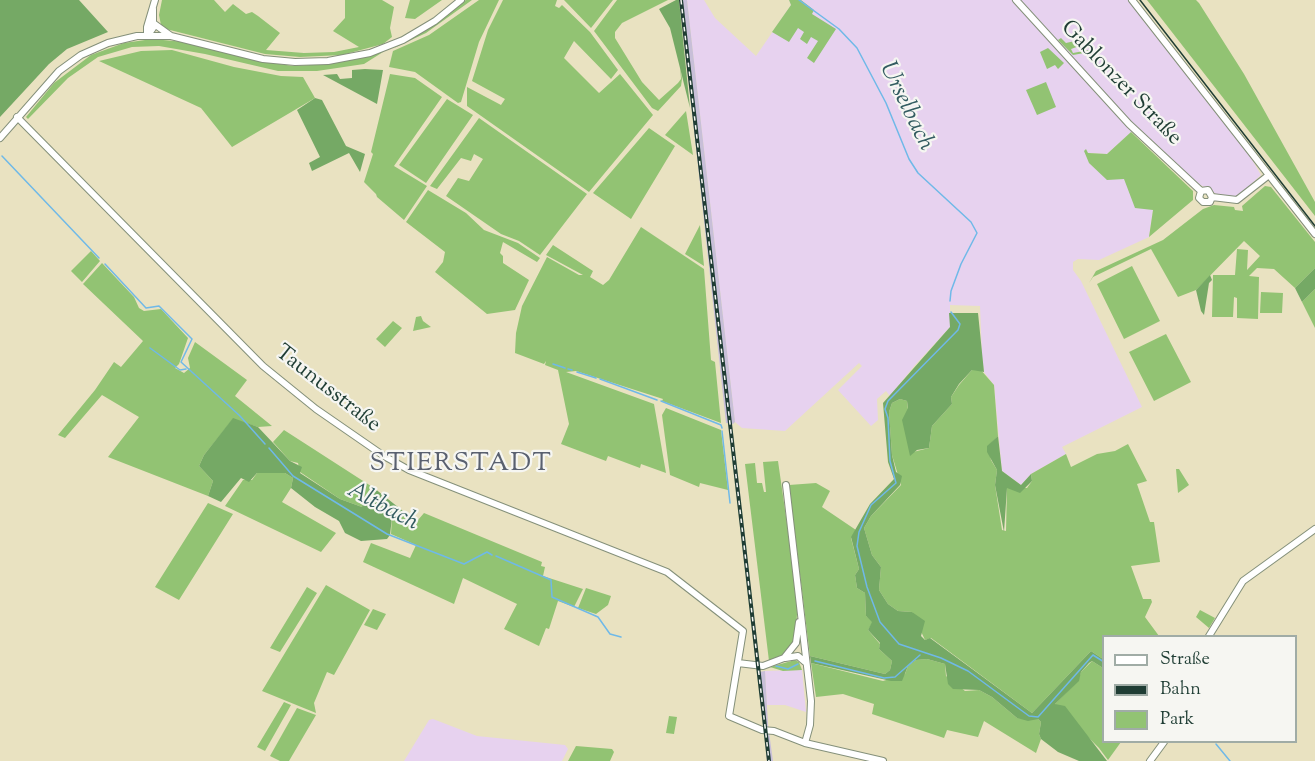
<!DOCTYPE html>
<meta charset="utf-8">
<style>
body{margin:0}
#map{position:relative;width:1315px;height:761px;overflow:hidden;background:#e9e2c1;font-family:"Sorts Mill Goudy",serif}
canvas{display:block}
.legend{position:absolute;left:1102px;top:635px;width:195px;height:108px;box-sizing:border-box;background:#f6f6f2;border:2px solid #a0aca6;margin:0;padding:8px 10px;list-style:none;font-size:18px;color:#1f3d34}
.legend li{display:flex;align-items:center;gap:12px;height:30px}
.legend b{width:30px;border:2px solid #a0aca6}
</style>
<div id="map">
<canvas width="1315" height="761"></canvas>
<ul class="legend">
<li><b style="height:8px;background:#fff"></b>Straße</li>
<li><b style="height:8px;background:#1f3d34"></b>Bahn</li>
<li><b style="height:16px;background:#92c373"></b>Park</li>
</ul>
</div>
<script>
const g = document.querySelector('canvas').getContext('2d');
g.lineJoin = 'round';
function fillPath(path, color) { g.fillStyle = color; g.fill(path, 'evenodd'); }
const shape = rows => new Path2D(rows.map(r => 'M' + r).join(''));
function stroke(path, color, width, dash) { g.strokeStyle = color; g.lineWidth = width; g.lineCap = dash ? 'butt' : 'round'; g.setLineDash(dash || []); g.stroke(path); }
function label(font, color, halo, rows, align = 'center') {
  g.font = font + ' "Sorts Mill Goudy",serif'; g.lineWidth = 4.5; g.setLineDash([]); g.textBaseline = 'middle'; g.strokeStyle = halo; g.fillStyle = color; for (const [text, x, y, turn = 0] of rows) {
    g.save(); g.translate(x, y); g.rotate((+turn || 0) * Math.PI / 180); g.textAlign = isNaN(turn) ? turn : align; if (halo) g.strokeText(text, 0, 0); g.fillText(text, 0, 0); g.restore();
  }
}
fillPath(shape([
 [687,0,704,0,715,18,756,56,791,5,789,0,1128,0,1251,158,1261,175,1238,196,1220,196,1197,183,1137,127,1107,154,1088,153,1089,163,1110,179,1124,179,1153,210,1149,237,1099,260,1078,259,1073,262,1073,270,1081,281,1142,407,1062,447,1066,454,1031,474,1021,485,1002,471,994,385,984,372,982,356,980,306,950,305,950,327,915,365,890,396,886,391,877,399,878,420,871,426,838,390,862,366,859,363,785,431,742,428,735,422],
 [802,670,806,712,785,705,767,705,765,671],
 [433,719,477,736,565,745,568,749,562,761,404,761,429,720]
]), '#e7d2ef');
fillPath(shape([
 [680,0,687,0,735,422,733,424,726,423],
 [765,671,768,725,773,761,767,761,759,672]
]), '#c8bfd8');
fillPath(shape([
 [162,0,214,0,225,12,233,4,246,14,252,12,258,16,280,33,266,50,304,53,334,52,359,47,333,31,345,18,345,0,382,0,394,7,390,28,392,37,383,44,342,55,300,57,265,54,166,29,161,25,159,15],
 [410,0,442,0,415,19,405,18],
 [466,0,472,0,426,33,394,48],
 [479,0,499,0,479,42,461,102,458,103,415,72,389,67,393,51,429,35],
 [503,0,557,0,555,6,559,8,562,5,590,32,618,70,611,79,574,41,564,58,599,93,620,74,653,115,589,192,467,106,467,87,501,105,505,99,472,81,488,30],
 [564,0,613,0,591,28],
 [617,0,668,0,622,23,615,32,615,38,642,82,659,100,678,83,681,79,680,65,682,79,681,86,658,111,652,108,594,31],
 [789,0,801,0,814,10,812,14,836,29,814,63,807,58,818,41,811,37,807,44,800,39,804,32,798,28,789,42,772,32,791,5],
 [1147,0,1196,0,1199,3,1244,74,1315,202,1315,216],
 [1061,38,1066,43,1079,40,1085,44,1071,49,1073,53,1089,50,1090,52,1073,55,1058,40],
 [152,39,185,42,259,61,293,66,326,64,383,52,364,64,317,71,278,71,205,54,159,46,132,47,98,57,68,78,28,119,26,117,54,83,91,55,124,43],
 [1048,48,1064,63,1058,69,1055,65,1047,69,1040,52],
 [172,50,234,67,281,76,303,77,315,98,232,147,201,108,99,61,141,51],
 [390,74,415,78,442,97,394,166,427,186,404,220,377,197,376,194,364,182,373,154,371,152],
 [1046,82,1056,107,1037,115,1026,90],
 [447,99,473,115,426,183,399,165],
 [686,111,693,155,665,135],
 [479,118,587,194,540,255,519,241,501,234,446,196,458,178,469,181,483,159,474,154,471,161,461,158,437,189,430,186],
 [649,128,675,146,631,219,593,193],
 [1131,132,1193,191,1193,200,1149,237,1153,210,1135,208,1124,179,1107,180,1089,163,1084,151,1086,149,1088,153,1107,154],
 [1265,186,1271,187,1315,242,1315,268,1295,288,1274,269,1257,268,1249,276,1259,277,1258,319,1237,318,1237,298,1234,297,1233,317,1212,317,1213,275,1235,275,1237,249,1248,250,1247,270,1260,256,1244,241,1196,290,1178,297,1151,249,1093,277,1089,283,1096,271,1163,240,1203,209,1214,205,1234,207,1235,210,1243,211,1242,206],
 [428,190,466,213,484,230,518,243,540,258,537,262,503,242,500,253,503,256,503,263,529,280,515,310,487,314,435,272,443,262,445,252,406,222],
 [700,225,704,266,685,254],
 [641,227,704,269,711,360,715,362,721,423,662,401,663,399,576,371,566,372,654,404,666,473,641,464,640,468,608,456,606,461,561,444,569,424,558,370,545,365,546,361,544,364,515,353,516,333,522,306,547,257,579,275,583,275,546,255,553,245,593,271,590,277,603,285,609,280],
 [91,251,100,261,82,282,71,271],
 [102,263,134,297,139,308,144,311,161,309,188,338,179,364,175,368,184,373,190,368,188,358,195,342,247,380,235,396,272,426,258,427,233,419,204,455,199,466,213,481,208,496,108,457,139,417,102,395,65,438,58,435,95,390,114,362,121,367,143,341,83,284],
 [1132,266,1160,321,1124,339,1097,284],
 [1315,289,1315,328,1302,302],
 [1261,292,1283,293,1282,313,1260,313],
 [421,316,423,321,431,327,413,331,416,317],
 [393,321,402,328,385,347,376,339],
 [1166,334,1191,382,1154,401,1129,352],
 [980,369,994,385,998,436,988,446,991,460,997,470,995,485,1002,530,1006,531,1007,487,1027,488,1032,481,1031,474,1066,454,1071,467,1097,454,1115,451,1128,444,1147,481,1137,484,1150,522,1154,522,1160,562,1131,566,1143,599,1151,599,1152,602,1145,617,1159,636,1104,636,1103,659,1091,651,1032,713,931,638,925,640,912,612,898,611,888,604,879,590,881,567,872,555,864,528,871,516,901,485,892,455,889,412,892,403,900,399,907,401,913,452,929,448,932,426,952,404,951,397,959,385,972,370],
 [666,408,721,430,728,490,700,483,699,487,670,475,662,415],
 [284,430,374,488,364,499,362,507,340,499,300,472,298,463,290,461,273,442],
 [778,461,798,601,795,641,781,657,769,661,745,464,755,463,757,483,762,483,764,492,766,492,763,462],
 [1176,469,1179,469,1189,485,1178,493],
 [257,473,285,473,293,478,291,488,282,502,336,533,321,552,225,506,243,480,252,480],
 [816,483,830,491,822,507,856,530,851,538,859,569,855,575,857,588,865,593,866,616,873,622,868,630,880,644,879,649,892,661,890,670,885,674,810,656,789,485],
 [208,503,233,514,179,600,155,587],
 [403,511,418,520,424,513,542,562,541,566,545,567,543,576,583,589,574,607,558,601,549,629,546,628,539,646,504,629,517,604,463,578,454,604,363,562,371,543,410,558,416,545,391,534,392,517],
 [326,585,370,610,334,675,327,672,314,703,316,713,262,691],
 [307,587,317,593,280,652,270,648],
 [586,588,611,596,608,605,596,614,578,608],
 [373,609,386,614,377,630,364,625],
 [1200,610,1215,618,1209,628,1196,617],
 [927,659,945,664,946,676,965,691,979,690,992,697,1017,718,1038,719,1041,722,1039,734,1041,739,1036,753,984,721,978,737,947,730,944,738,872,714,874,704,843,694,816,697,811,663,883,681,905,674,908,666,916,660],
 [795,660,799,662,802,670,783,671,770,667],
 [1092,661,1103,668,1104,742,1121,742,1108,760,1099,748,1055,704,1078,681,1081,672],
 [284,702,291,705,265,751,257,747],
 [297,708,316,715,289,761,280,761,270,756],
 [669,716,677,717,674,734,666,733],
 [576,746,612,749,614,752,610,761,568,761]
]), '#92c373');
fillPath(shape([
 [0,0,79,0,108,32,67,49,49,64,0,117],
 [676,0,679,0,690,108,670,28,659,9],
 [365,69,383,70,377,104,323,75,337,74,340,79,352,78,352,70],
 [315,98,322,100,346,146,365,154,360,172,349,153,312,171,309,163,320,157,297,110],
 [1315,268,1315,289,1302,302,1295,288],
 [1210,275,1212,280,1209,283,1204,315,1201,311,1196,290],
 [949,313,978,313,984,372,972,370,959,384,951,397,952,404,932,426,929,448,917,450,910,456,902,420,908,408,907,401,900,399,892,403,889,412,892,455,896,472,902,476,900,485,871,516,864,528,872,555,881,567,879,590,888,604,898,611,912,612,925,621,921,636,925,640,930,638,1032,713,1091,651,1103,659,1103,668,1092,661,1089,663,1081,672,1079,681,1055,704,1065,706,1107,761,1079,761,1058,752,1041,739,1039,734,1041,722,1038,719,1028,721,1017,718,992,697,979,690,953,689,948,684,945,664,927,659,916,660,908,666,902,681,891,681,811,663,810,656,885,674,890,670,892,661,879,649,880,643,868,630,872,622,866,616,865,593,857,588,855,575,859,569,851,537,870,504,894,479,888,462,883,403,950,327],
 [233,418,258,427,290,461,302,467,300,473,340,499,362,507,364,499,374,488,403,511,392,517,390,535,387,539,361,541,345,533,339,521,315,507,291,488,293,478,285,473,257,473,249,482,241,478,221,502,208,496,213,481,199,466,204,455],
 [998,436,1002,471,1021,485,1031,474,1032,481,1020,493,1007,488,1004,532,995,485,997,470,987,452,987,446]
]), '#75a965');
stroke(shape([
 [799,0,839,29,857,48,886,103,909,159,918,173,971,222,977,233,961,264,951,291,950,301],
 [2,156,99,258],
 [105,264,146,308,159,306,192,339,181,362,240,416,265,444],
 [951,312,960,324,958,330,888,401,885,409,888,418,890,461,896,483,871,505,859,532,857,546,867,587,880,622,899,644,941,658,968,671,1029,716,1038,717,1093,655,1104,662],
 [150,348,180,370,186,369],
 [553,364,565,368],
 [568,369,572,370],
 [577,372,596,378],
 [600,379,657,400],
 [661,401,721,425,722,428],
 [722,431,730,503],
 [269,448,293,476,387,534,464,564,487,552,492,555],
 [496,556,551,580,552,597,598,617,610,634,621,637],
 [815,661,884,678,895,677,920,655],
 [776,666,788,669,798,664],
 [1216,744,1230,761]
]), '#6fb9e8', 1.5);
const secondary = shape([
 [1016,0,1129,124,1201,191],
 [1132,0,1315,234],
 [153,23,171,36],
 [148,35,153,28,153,9],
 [147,36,147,27,155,0],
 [17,117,263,366,316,409,384,456,409,470,667,572,743,631,729,716,762,730,774,731,805,743,883,761],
 [0,138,59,71,81,55,108,43,137,36,171,36,263,59,295,62,328,61,370,53,403,40,435,21,461,0],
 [1201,191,1199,198,1203,202,1210,202,1212,197],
 [1201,191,1208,190,1212,197],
 [1212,197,1237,200,1269,175],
 [786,485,811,701,810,725,805,743],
 [1209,636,1243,581,1315,529],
 [785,658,798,656,805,662],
 [738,663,763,666,784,658,796,643,799,622],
 [1150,761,1164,742]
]);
stroke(secondary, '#84907a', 8);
stroke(secondary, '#fff', 6);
stroke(shape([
 [1140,0,1315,226]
]), '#1f3d34', 1.5);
const rail = shape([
 [681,0,769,761]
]);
stroke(rail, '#1f3d34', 4);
stroke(rail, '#f6f6f2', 1.5, [4.5]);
label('22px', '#1f3d34', '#f6f6f2', [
 ["Gablonzer Straße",1120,84,46],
 ["Taunusstraße",327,390,38]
]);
label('italic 24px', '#335c61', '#f6f6f2', [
 ["Urselbach",905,107,64],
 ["Altbach",382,508,28]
]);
g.letterSpacing = '1.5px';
label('26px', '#59606f', '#f6f6f2', [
 ["STIERSTADT",461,466]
]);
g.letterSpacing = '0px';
</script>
